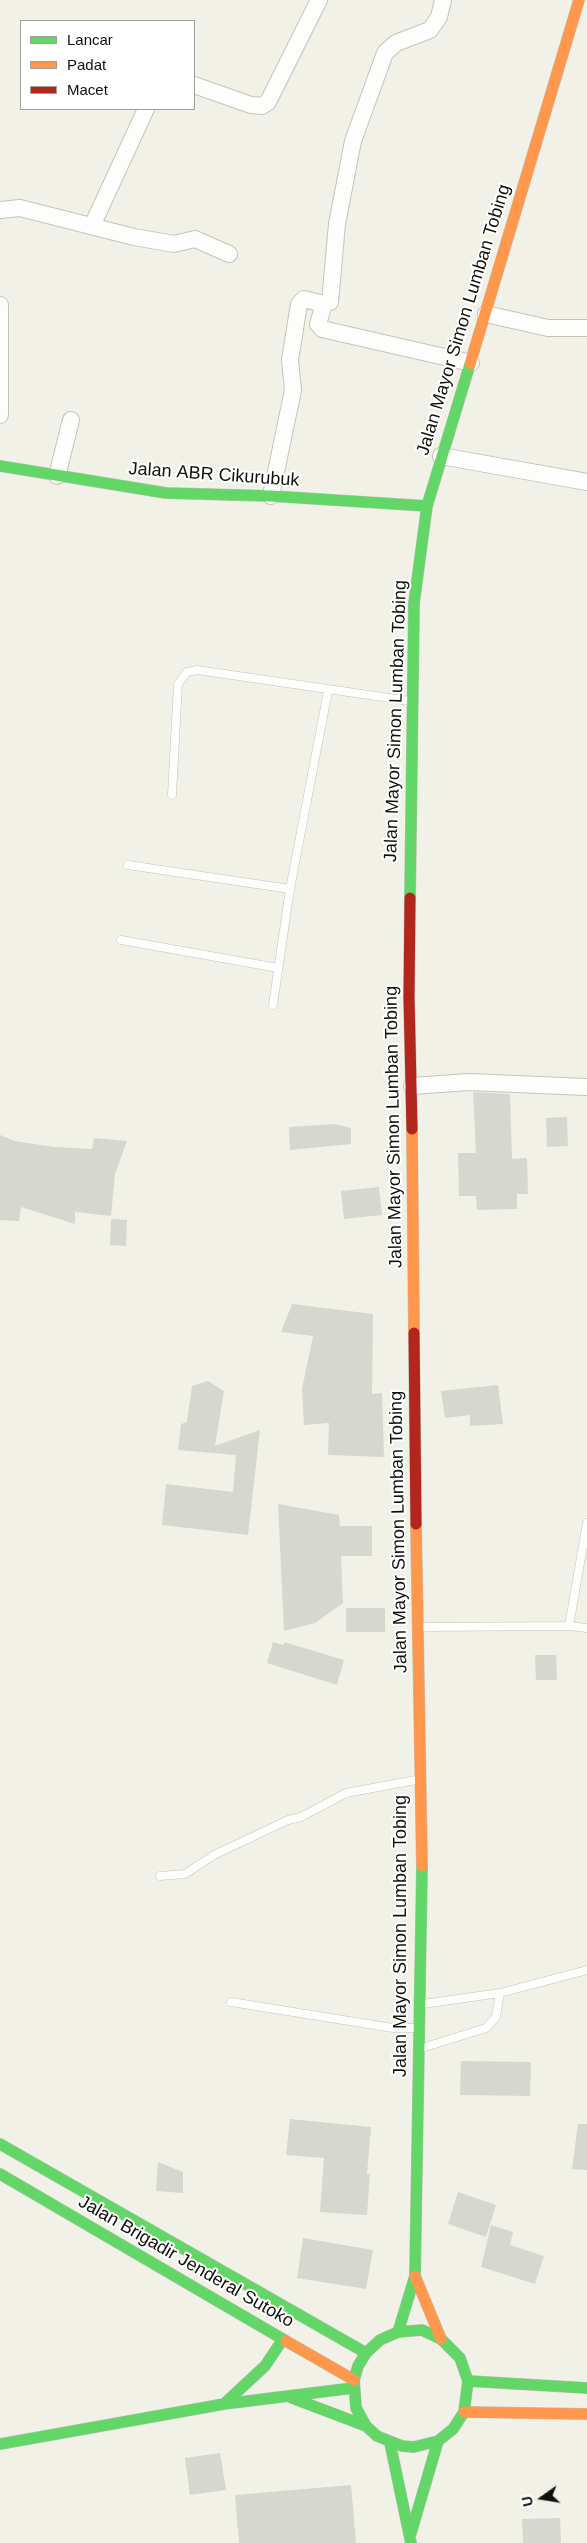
<!DOCTYPE html>
<style>
body{margin:0}
#map{position:relative;width:587px;height:2543px;overflow:hidden;background:#f2f1e7;font-family:Arial,sans-serif}
canvas{display:block}
.legend{position:absolute;left:20px;top:20px;width:175px;height:90px;box-sizing:border-box;background:#fff;border:1px solid #a0a09d;margin:0;padding:6px 9px;list-style:none;font-size:15px;color:#11110b}
.legend li{display:flex;align-items:center;gap:10px;height:25px}
.legend b{width:25px;border:1px solid #a0a09d}
.north{position:absolute;left:517px;top:2473px;width:50px;height:50px;-webkit-text-stroke:4px #fff;paint-order:stroke;rotate:257deg;font-size:14px;font-weight:700;line-height:20px;text-align:center;color:#11110b}
.north::after{content:'';display:block;margin:auto;width:18px;height:22px;background:#11110b;clip-path:polygon(50% 0,100% 100%,50% 72%,0 100%)}
</style>
<div id="map">
<canvas width="587" height="2543"></canvas>
<ul class="legend">
<li><b style="height:6px;background:#63d668"></b>Lancar</li>
<li><b style="height:6px;background:#ff974d"></b>Padat</li>
<li><b style="height:6px;background:#b3261e"></b>Macet</li>
</ul>
<div class="north">U</div>
</div>
<script>
const g = document.querySelector('canvas').getContext('2d');
g.lineJoin = 'round';
function fillPath(path, color) { g.fillStyle = color; g.fill(path, 'evenodd'); }
const shape = rows => new Path2D(rows.map(r => 'M' + r).join(''));
function stroke(path, color, width, dash) { g.strokeStyle = color; g.lineWidth = width; g.lineCap = dash ? 'butt' : 'round'; g.setLineDash(dash || []); g.stroke(path); }
function label(font, color, halo, rows, align = 'center') {
  g.font = font + ' Arial,sans-serif'; g.lineWidth = 4; g.setLineDash([]); g.textBaseline = 'middle'; g.strokeStyle = halo; g.fillStyle = color; for (const [text, x, y, turn = 0] of rows) {
    g.save(); g.translate(x, y); g.rotate((+turn || 0) * Math.PI / 180); g.textAlign = isNaN(turn) ? turn : align; if (halo) g.strokeText(text, 0, 0); g.fillText(text, 0, 0); g.restore();
  }
}
fillPath(shape([
 [473,1092,510,1094,512,1159,527,1158,528,1194,517,1194,517,1209,477,1210,476,1196,459,1196,458,1153,476,1153],
 [567,1117,568,1146,547,1147,546,1118],
 [335,1124,351,1128,351,1144,290,1150,289,1127],
 [394,1129,398,1129,398,1155,395,1155],
 [0,1135,15,1141,54,1147,92,1149,94,1138,127,1141,115,1174,111,1216,75,1212,75,1224,21,1207,19,1221,0,1220],
 [379,1187,382,1215,344,1219,341,1191],
 [111,1219,127,1220,126,1246,110,1245],
 [292,1304,373,1314,372,1394,382,1393,384,1457,328,1455,329,1423,304,1425,302,1389,313,1336,281,1332],
 [208,1381,224,1391,215,1446,260,1430,248,1535,162,1525,166,1484,233,1492,236,1455,178,1450,181,1424,187,1422,192,1386],
 [498,1385,503,1424,470,1426,470,1415,445,1418,441,1391],
 [278,1504,339,1515,340,1526,372,1526,372,1556,341,1556,343,1603,315,1623,284,1631],
 [346,1608,385,1608,385,1632,346,1632],
 [273,1642,284,1645,284,1642,344,1660,337,1685,267,1663],
 [535,1655,556,1655,557,1680,536,1680],
 [461,2061,531,2062,530,2096,460,2095],
 [290,2119,371,2127,367,2174,370,2174,367,2215,320,2212,324,2158,286,2155],
 [578,2124,587,2124,587,2170,572,2169],
 [158,2162,183,2172,183,2193,156,2191],
 [458,2192,496,2205,486,2237,448,2224],
 [491,2225,513,2232,510,2245,544,2256,535,2284,481,2267],
 [303,2238,373,2250,366,2289,297,2278],
 [220,2453,226,2490,190,2495,185,2458],
 [351,2485,356,2543,239,2543,235,2495],
 [560,2518,561,2543,523,2543,522,2519]
]), '#d6d7cf');
const lane = shape([
 [172,795,178,684,187,672,197,670,410,701],
 [128,865,290,889],
 [121,940,278,968],
 [273,1005,290,889,328,691],
 [569,1626,587,1523],
 [421,1627,569,1626,587,1628],
 [160,1876,185,1874,214,1855,288,1820,301,1817,346,1793,416,1780],
 [231,2002,393,2028,417,2028],
 [423,2004,500,1993,587,1970],
 [422,2048,486,2028,496,2017,500,1993]
]);
const street = shape([
 [194,85,251,105,262,106,268,102,319,0],
 [0,210,20,208,134,237,174,244,195,239,229,254],
 [92,226,146,109],
 [324,304,318,324,322,329,471,363],
 [0,305,0,415],
 [486,314,548,328,587,328],
 [441,456,587,482],
 [57,476,71,420],
 [271,496,293,390,290,360,299,304,304,299,324,304,330,302,337,224,353,141,385,53,396,43,430,30,439,17,443,0],
 [412,1086,469,1082,587,1087]
]);
const fast = shape([
 [0,466,166,493,271,496,427,506],
 [410,898,414,603,427,506,470,364],
 [0,2144,366,2353],
 [0,2174,286,2341],
 [422,2330,441,2339,460,2358,468,2381,464,2412,453,2429,438,2441,414,2447,402,2446,377,2436,366,2426,356,2408,354,2380,358,2366,366,2353,380,2340,398,2332,422,2330],
 [398,2332,415,2276,422,1866],
 [468,2381,587,2388],
 [292,2398,366,2426],
 [224,2404,265,2366,283,2339],
 [390,2443,411,2543],
 [0,2444,224,2404,353,2388],
 [411,2533,438,2441]
]);
const slow = shape([
 [470,364,579,0],
 [412,1129,414,1333],
 [416,1524,422,1866],
 [415,2276,441,2339],
 [286,2341,354,2380],
 [464,2412,587,2414]
]);
const jam = shape([
 [410,898,409,997,412,1129],
 [414,1333,416,1524]
]);
stroke(lane, '#c4c4bc', 9);
stroke(street, '#c4c4bc', 18);
stroke(fast, '#c4c4bc', 12);
stroke(slow, '#c4c4bc', 12);
stroke(jam, '#c4c4bc', 12);
stroke(lane, '#fdfdfb', 8);
stroke(street, '#fdfdfb', 16);
stroke(fast, '#63d668', 11);
stroke(slow, '#ff974d', 11);
stroke(jam, '#b3261e', 11);
label('18px', '#11110b', '#fff', [
 ["Jalan Mayor Simon Lumban Tobing",464,320,-73],
 ["Jalan ABR Cikurubuk",214,475,4],
 ["Jalan Mayor Simon Lumban Tobing",396,721,-88],
 ["Jalan Mayor Simon Lumban Tobing",394,1127,-91],
 ["Jalan Mayor Simon Lumban Tobing",399,1532,-91],
 ["Jalan Mayor Simon Lumban Tobing",401,1936,-90],
 ["Jalan Brigadir Jenderal Sutoko",186,2262,30]
]);
</script>
